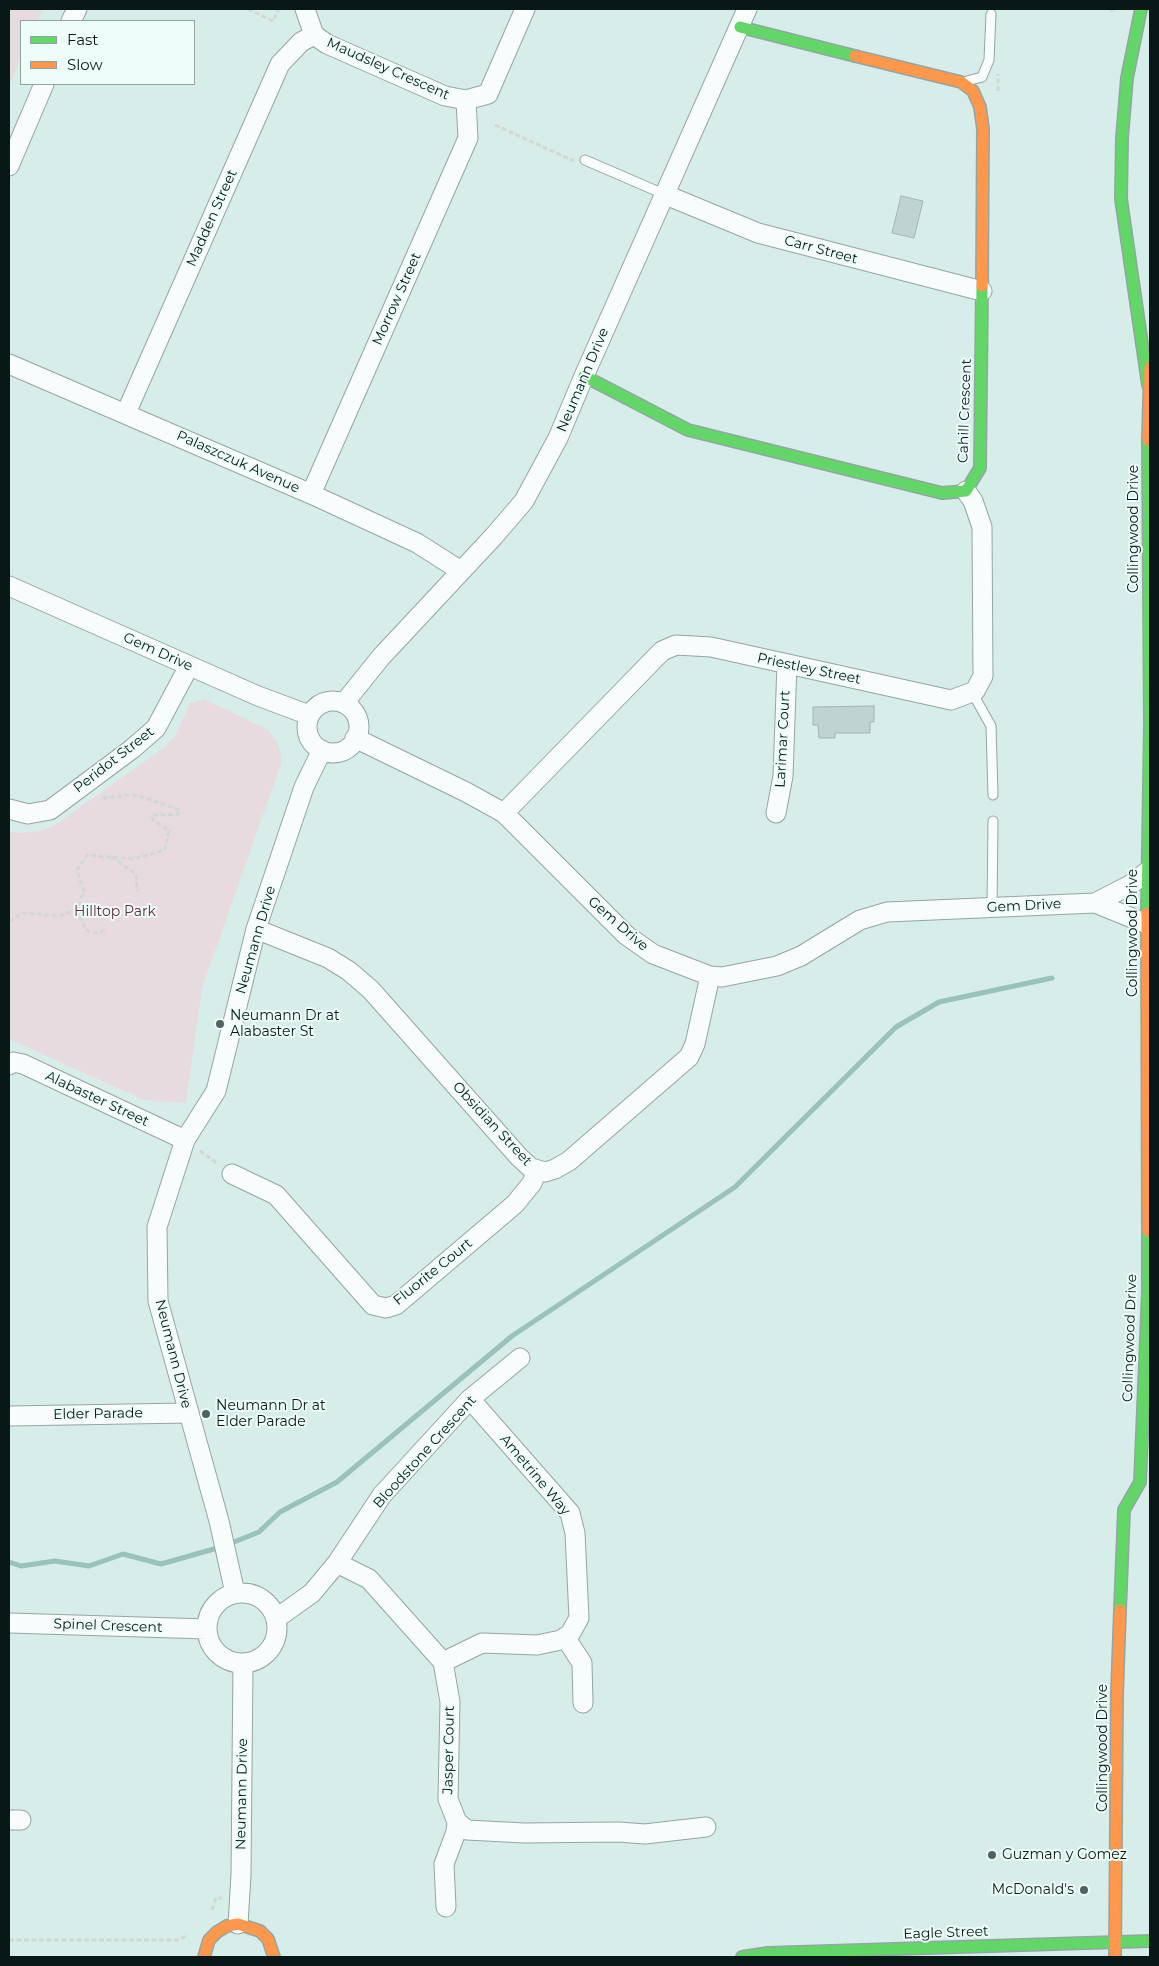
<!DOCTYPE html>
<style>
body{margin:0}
#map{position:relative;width:1159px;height:1966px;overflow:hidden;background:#d6ede9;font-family:Montserrat,sans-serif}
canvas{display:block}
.frame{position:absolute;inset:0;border:10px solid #081816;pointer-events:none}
.legend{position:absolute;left:20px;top:20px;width:175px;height:65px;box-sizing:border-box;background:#edfefa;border:1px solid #91a29f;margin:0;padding:6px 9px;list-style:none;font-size:15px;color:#081816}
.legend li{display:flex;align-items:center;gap:10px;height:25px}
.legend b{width:25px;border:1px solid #91a29f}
</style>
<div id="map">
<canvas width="1159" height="1966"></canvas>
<div class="frame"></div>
<ul class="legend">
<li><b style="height:6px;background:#63d668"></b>Fast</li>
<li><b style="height:6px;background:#ff974d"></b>Slow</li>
</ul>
</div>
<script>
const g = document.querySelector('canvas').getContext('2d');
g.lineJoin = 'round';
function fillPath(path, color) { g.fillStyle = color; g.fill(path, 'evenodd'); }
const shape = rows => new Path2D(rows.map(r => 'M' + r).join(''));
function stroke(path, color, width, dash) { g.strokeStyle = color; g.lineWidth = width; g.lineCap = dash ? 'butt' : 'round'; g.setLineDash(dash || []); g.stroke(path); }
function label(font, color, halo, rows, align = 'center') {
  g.font = font + ' Montserrat,sans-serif'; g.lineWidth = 4; g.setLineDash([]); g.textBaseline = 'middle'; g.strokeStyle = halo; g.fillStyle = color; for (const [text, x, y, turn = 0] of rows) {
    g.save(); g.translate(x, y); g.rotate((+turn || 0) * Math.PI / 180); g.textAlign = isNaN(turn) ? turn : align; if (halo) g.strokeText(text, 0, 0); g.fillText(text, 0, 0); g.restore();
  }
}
fillPath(shape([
 [9,9,43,9,38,21,21,21,21,58,9,86],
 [204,699,268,730,278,744,281,754,281,764,202,988,186,1103,144,1100,9,1039,9,831,19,833,40,831,55,825,165,747,176,734,190,703]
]), '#e8dbdf');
stroke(shape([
 [229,1544,259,1532,280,1512,337,1482,512,1336,735,1187,896,1027,939,1002,1052,978],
 [9,1562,21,1566,55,1561,89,1566,123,1554,161,1564,221,1547]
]), '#98c2ba', 5);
const building = shape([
 [901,196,923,201,914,238,892,233,901,196],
 [874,706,874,722,870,722,870,733,835,733,835,738,819,738,818,725,813,725,813,707,874,706]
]);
fillPath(building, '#bfd4d0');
stroke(building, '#a2b4b1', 1);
const lane = shape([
 [967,81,982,77,989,60,991,14],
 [585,160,666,195],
 [972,692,991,726,993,795],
 [992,908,993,821]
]);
const street = shape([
 [305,9,314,35,327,44,445,96,466,100,488,94,525,9],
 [71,21,77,9],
 [9,166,44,84],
 [666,195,758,233,982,291],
 [9,364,311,494,417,543,461,571],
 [126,413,280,64,301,42,314,35],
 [311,494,468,138,466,100],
 [9,586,258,696,309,715],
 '307 727a26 26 0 1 1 52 0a26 26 0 1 1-52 0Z',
 [344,703,381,657,494,536,524,501,558,438,584,376,747,9],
 [355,738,466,792,504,813,626,935,653,954,710,976,722,977,777,966,801,956,860,920,887,912,1095,903,1130,885,1148,871],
 [9,809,28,814,50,810,132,749,156,728,189,666],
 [504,813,662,651,676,645,711,647,951,700,975,691,983,676,982,527,973,501,966,491],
 [776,813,783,776,787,664],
 [1095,903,1147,924],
 [256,929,328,958,349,971,371,990,519,1157,531,1168,545,1172,555,1169,569,1161,689,1057,695,1044,710,976],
 [9,1065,13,1062,23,1064,185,1140],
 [232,1174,276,1195,373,1305,386,1308,396,1305,515,1204,532,1183,537,1171],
 [9,1416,188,1413],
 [337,1563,369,1579,443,1662,450,1702,448,1799,457,1822,467,1830,524,1833,619,1832,645,1834,706,1827],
 '207 1628a35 35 0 1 1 70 0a35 35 0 1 1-70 0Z',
 [235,1593,219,1521,158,1301,157,1227,185,1140,216,1091,256,929,304,787,322,750],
 [277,1618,312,1593,337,1563,382,1495,470,1399,520,1358],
 [9,1623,207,1629],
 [565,1637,582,1663,583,1703],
 [443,1662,482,1643,537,1645,561,1640,570,1634,579,1618,575,1533,570,1513,470,1399],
 [9,1820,21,1820],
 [446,1907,444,1864,456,1832,457,1822],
 [238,1924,241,1875,243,1663]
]);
const fast = shape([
 [1141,9,1127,78,1122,138,1121,199,1148,385],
 [740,27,855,56],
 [584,376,688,430,942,493,966,491,980,468,982,286],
 [1147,913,1150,725,1148,440],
 [1120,1610,1124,1510,1140,1482,1148,1292,1148,1231],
 [742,1957,768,1953,1150,1941]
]);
const slow = shape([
 [855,56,961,82,973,91,980,107,983,129,982,286],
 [1148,440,1150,367],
 [1147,913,1148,1231],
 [204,1957,209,1940,217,1932,227,1926,238,1924,260,1931,268,1939,274,1957],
 [1115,1957,1117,1694,1120,1610]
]);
stroke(lane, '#93a6a3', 11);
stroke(street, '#93a6a3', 21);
stroke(fast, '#93a6a3', 14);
stroke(slow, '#93a6a3', 14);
stroke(shape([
 [248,9,273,21,279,9],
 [1110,11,1113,9],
 [998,91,998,74],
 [495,125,574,161],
 [112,857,136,874,137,891],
 [77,909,84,926,89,932,98,933,106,930],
 [9,921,23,913,60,916,77,909,84,891,77,870,87,855,133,859,165,850,169,831,152,819,153,815,177,815,180,810,142,797,130,795,104,798,103,793],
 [200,1151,218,1164],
 [212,1910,216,1898,222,1898],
 [9,1940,179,1940,187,1935]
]), '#d1d8d6', 3, [5, 2.5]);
stroke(lane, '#f9fcfc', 9);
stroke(street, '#f9fcfc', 19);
stroke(fast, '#63d668', 11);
stroke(slow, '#ff974d', 11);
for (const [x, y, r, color] of [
 [220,1024,5,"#506360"],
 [206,1414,5,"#506360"],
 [992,1855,5,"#506360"],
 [1084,1890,5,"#506360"]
]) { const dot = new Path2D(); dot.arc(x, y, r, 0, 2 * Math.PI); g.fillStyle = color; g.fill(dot); stroke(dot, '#edfefa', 2); }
label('14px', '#081816', '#edfefa', [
 ["Maudsley Crescent",388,69,24],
 ["Madden Street",212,218,-66],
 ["Carr Street",821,250,15],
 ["Morrow Street",397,299,-66],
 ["Neumann Drive",583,380,-67],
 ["Cahill Crescent",965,411,-88],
 ["Palaszczuk Avenue",238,462,24],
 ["Collingwood Drive",1134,529,-90],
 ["Gem Drive",158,652,24],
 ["Priestley Street",809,669,12],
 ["Larimar Court",783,739,-87],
 ["Peridot Street",114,760,-38],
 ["Gem Drive",1024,906,-3],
 ["Gem Drive",618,924,41],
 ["Collingwood Drive",1133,933,-90],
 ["Neumann Drive",256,940,-74],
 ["Alabaster Street",97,1099,25],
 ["Obsidian Street",492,1124,47],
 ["Fluorite Court",433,1272,-39],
 ["Collingwood Drive",1130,1338,-88],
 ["Neumann Drive",173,1354,76],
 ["Elder Parade",98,1414,-1],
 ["Bloodstone Crescent",425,1452,-48],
 ["Ametrine Way",535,1475,50],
 ["Spinel Crescent",108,1626,2],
 ["Collingwood Drive",1103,1748,-90],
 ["Jasper Court",449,1750,-89],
 ["Neumann Drive",242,1794,-89],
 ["Eagle Street",946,1933,-2]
]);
label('14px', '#642b3e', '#edfefa', [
 ["Hilltop Park",115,912]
]);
label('14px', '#081816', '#edfefa', [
 ["Neumann Dr at",230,1016],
 ["Alabaster St",230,1032],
 ["Neumann Dr at",216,1406],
 ["Elder Parade",216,1422],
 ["Guzman y Gomez",1002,1855],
 ["McDonald's",1074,1890,"right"]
], 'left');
</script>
